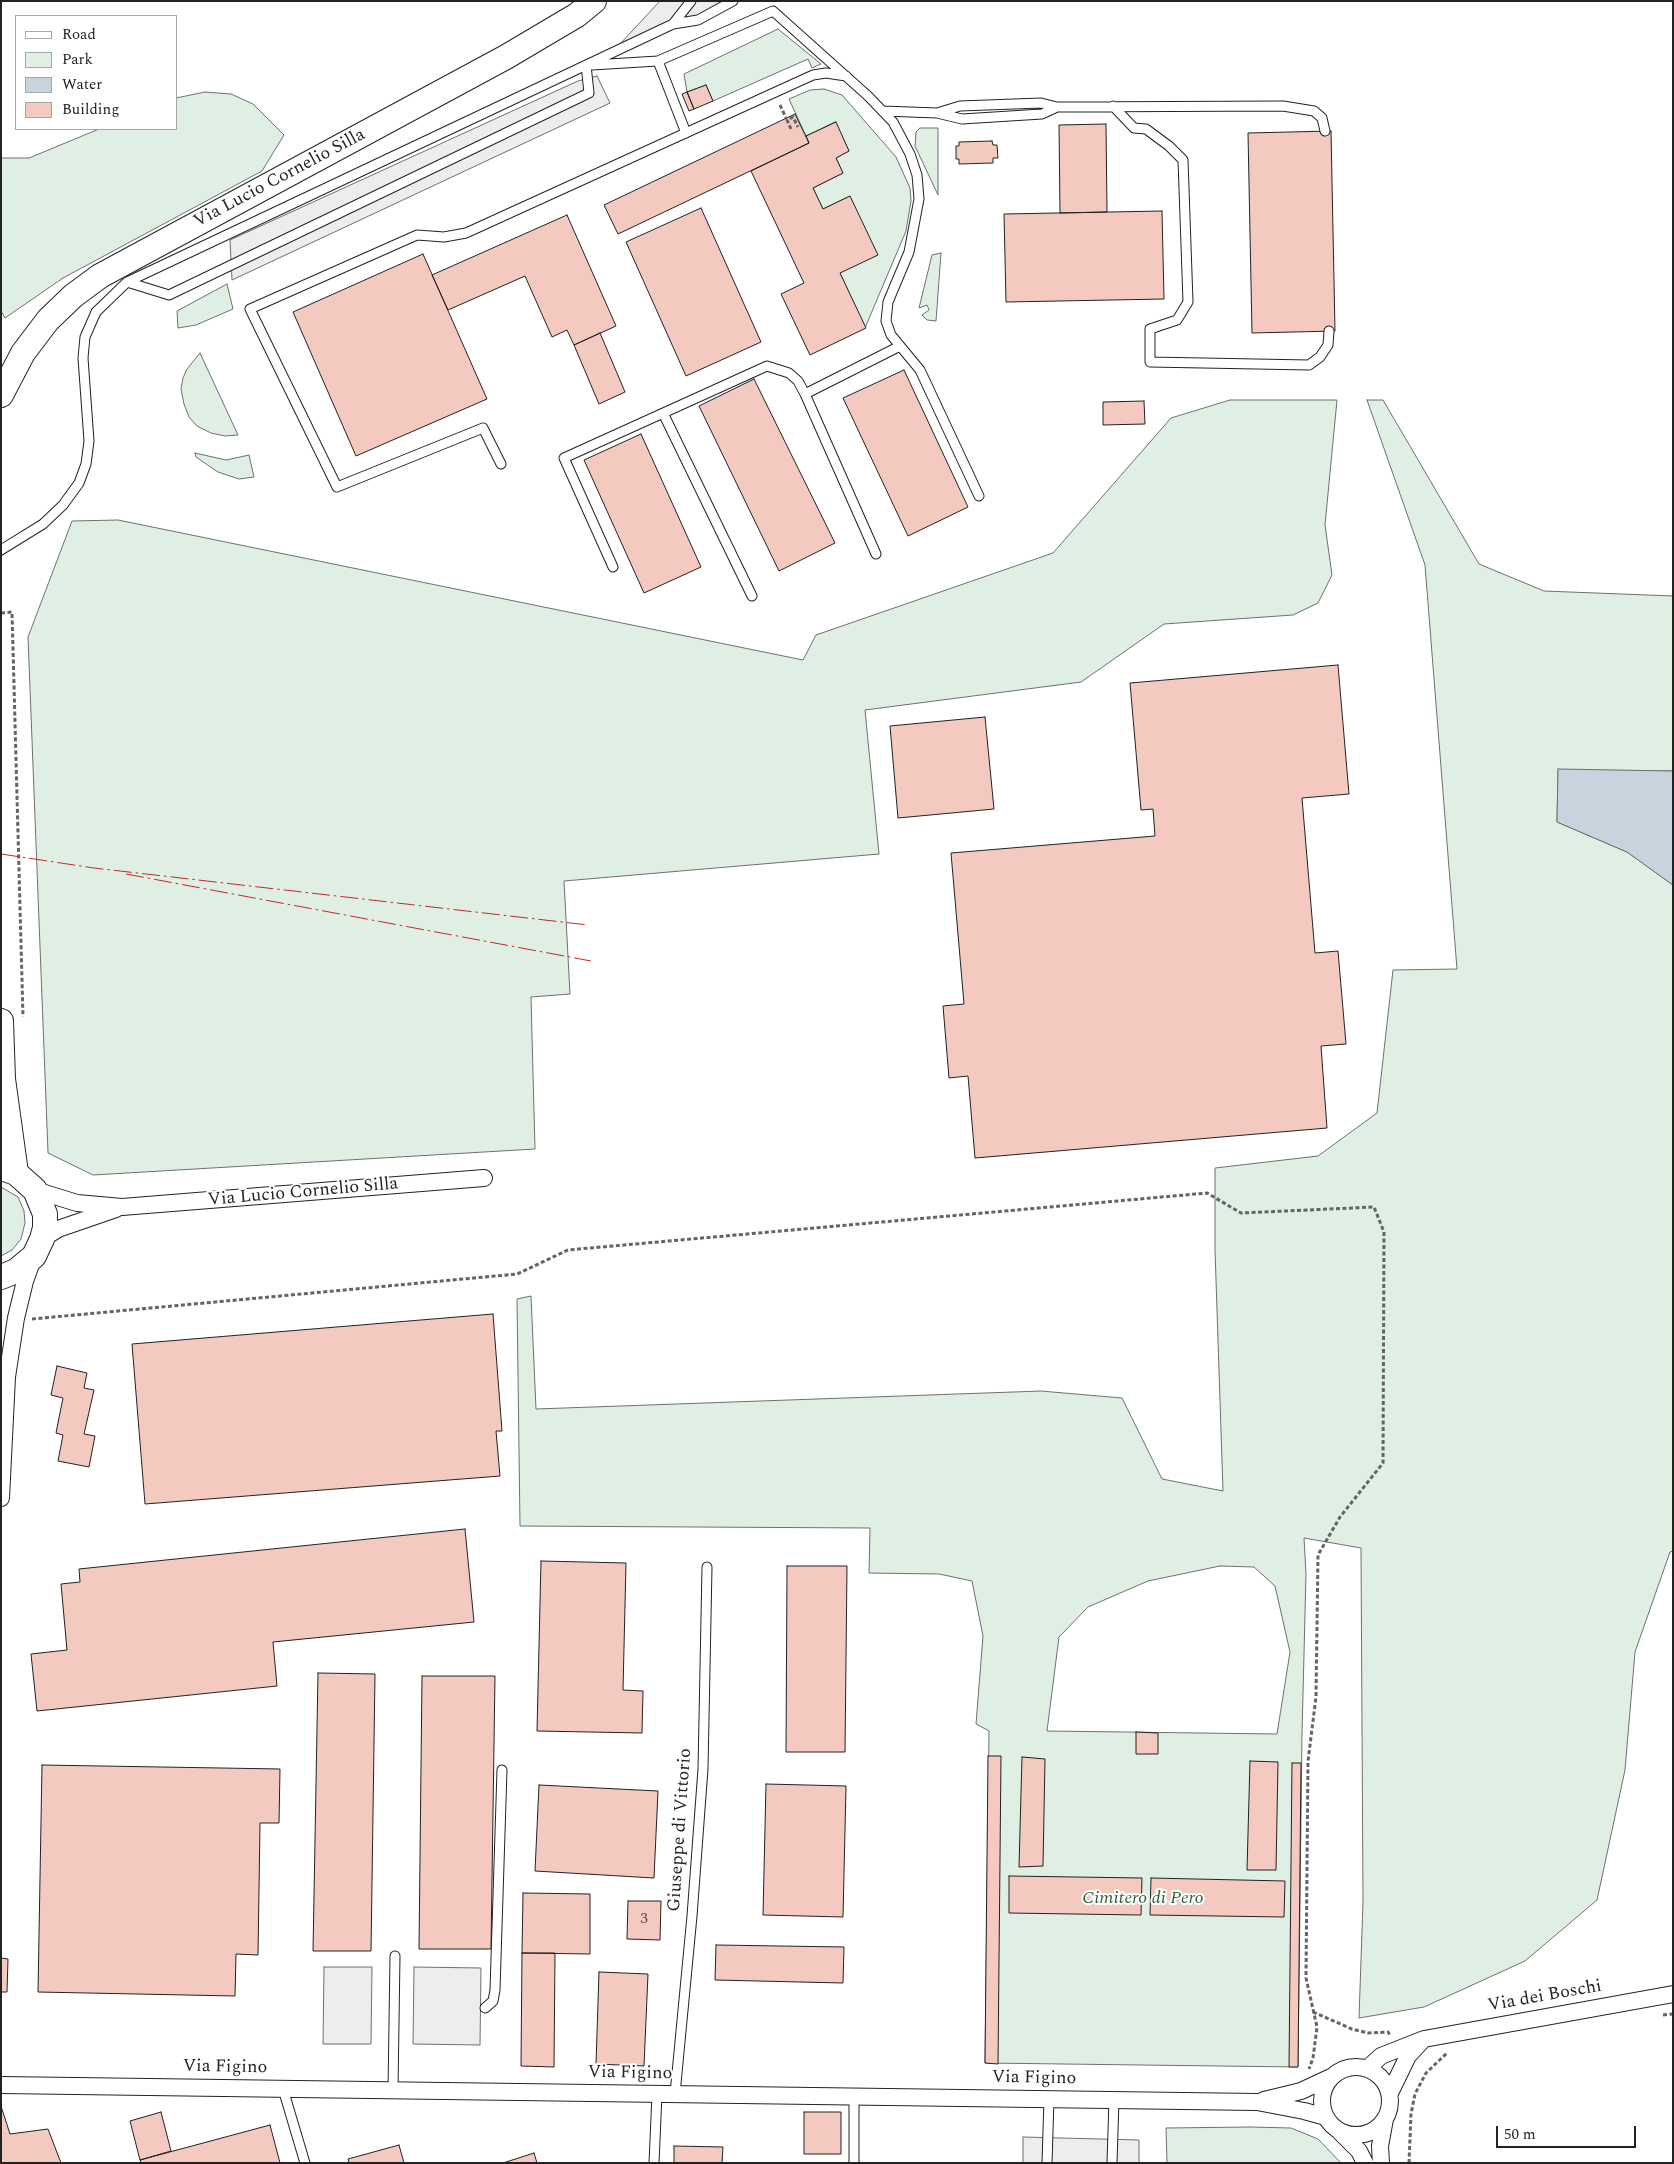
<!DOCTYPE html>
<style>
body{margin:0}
#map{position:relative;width:1674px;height:2164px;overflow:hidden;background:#fff;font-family:Spectral,serif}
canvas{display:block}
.frame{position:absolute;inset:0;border:2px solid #222;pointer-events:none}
.legend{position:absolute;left:15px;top:15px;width:162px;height:115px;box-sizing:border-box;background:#fff;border:1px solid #a7a7a7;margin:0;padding:6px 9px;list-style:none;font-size:15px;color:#222}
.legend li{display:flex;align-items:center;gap:10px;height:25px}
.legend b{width:25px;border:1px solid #a7a7a7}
.scale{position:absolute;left:1496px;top:2126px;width:140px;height:22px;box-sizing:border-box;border:2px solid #222;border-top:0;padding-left:6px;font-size:15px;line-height:18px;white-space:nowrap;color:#222;-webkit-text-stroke:4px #fff;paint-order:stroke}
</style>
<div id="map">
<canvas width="1674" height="2164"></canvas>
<div class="frame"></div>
<ul class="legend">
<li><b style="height:6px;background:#fff"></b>Road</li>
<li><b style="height:14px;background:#e0efe3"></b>Park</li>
<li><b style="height:14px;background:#c7d3dd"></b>Water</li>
<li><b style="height:14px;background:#f3c9c0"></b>Building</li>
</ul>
<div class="scale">50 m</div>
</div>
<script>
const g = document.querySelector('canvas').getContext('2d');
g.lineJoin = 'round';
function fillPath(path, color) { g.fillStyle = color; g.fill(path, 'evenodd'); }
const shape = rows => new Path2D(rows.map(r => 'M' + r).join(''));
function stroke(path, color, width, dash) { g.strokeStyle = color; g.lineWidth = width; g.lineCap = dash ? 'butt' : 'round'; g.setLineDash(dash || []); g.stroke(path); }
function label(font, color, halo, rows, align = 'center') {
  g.font = font + ' Spectral,serif'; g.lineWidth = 4; g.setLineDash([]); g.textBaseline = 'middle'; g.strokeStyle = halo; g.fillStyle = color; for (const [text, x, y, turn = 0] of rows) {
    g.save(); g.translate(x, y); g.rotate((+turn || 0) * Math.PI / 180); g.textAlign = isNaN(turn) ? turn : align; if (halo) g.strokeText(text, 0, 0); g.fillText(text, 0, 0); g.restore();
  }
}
const green = shape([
 [778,29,821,64,812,68,808,59,713,101,706,85,687,92,684,74,778,29],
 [824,89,842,95,896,157,910,188,911,201,906,231,865,328,840,273,850,196,823,209,813,188,843,173,836,158,849,151,835,122,806,136,789,99,810,90,824,89],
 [205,92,231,94,253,104,284,135,262,171,63,278,5,318,1,311,1,158,29,158,99,129,176,129,176,98,205,92],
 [920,128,938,128,938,195,915,146,916,132,920,128],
 [941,253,936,321,927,320,922,315,929,310,927,305,919,308,932,255,941,253],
 [227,284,233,309,196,325,178,328,177,311,227,284],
 [200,353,238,435,225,436,211,433,197,426,189,417,184,404,181,389,183,378,187,369,200,353],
 [1230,400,1337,400,1325,525,1332,575,1318,603,1293,615,1164,624,1081,682,865,710,879,854,564,881,570,994,531,997,535,1149,93,1175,48,1153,28,637,72,521,118,520,803,660,816,635,1053,553,1171,418,1230,400],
 [1367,400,1383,400,1479,564,1544,591,1673,596,1673,771,1558,770,1557,822,1627,852,1673,885,1673,1551,1670,1552,1635,1652,1625,1770,1597,1900,1525,1961,1424,2007,1359,2018,1363,1902,1361,1548,1304,1538,1306,1574,1302,1734,1298,2067,985,2063,989,1731,976,1724,983,1636,972,1581,939,1574,869,1573,870,1528,520,1526,517,1299,531,1296,536,1409,1041,1391,1122,1398,1162,1479,1223,1491,1215,1250,1215,1168,1318,1156,1377,1113,1393,970,1457,969,1425,565,1367,400],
 [1220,1566,1254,1567,1275,1586,1290,1652,1277,1734,1047,1731,1059,1637,1088,1607,1148,1581,1220,1566],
 [195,453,226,460,249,455,254,477,239,479,218,472,196,457,195,453],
 [1,1187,18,1197,24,1211,25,1223,21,1239,12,1250,1,1256,1,1187],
 [1250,2127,1291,2128,1318,2139,1341,2163,1167,2163,1166,2128,1250,2127]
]);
fillPath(green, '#e0efe3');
stroke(green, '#6f6f6f', 1);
const parking = shape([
 [660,1,739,1,619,45,660,1],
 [597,76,610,103,232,280,230,240,578,81,597,76],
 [324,1967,372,1967,371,2044,323,2044,324,1967],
 [414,1967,481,1968,480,2045,413,2044,414,1967],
 [1023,2137,1139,2140,1139,2163,1023,2163,1023,2137]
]);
fillPath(parking, '#ededed');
stroke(parking, '#6f6f6f', 1);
const water = shape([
 [1558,769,1673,771,1673,885,1627,852,1557,822,1558,769]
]);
fillPath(water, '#c7d3dd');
stroke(water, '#6f6f6f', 1);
const building = shape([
 [706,85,713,101,694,109,687,92,706,85],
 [687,92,694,109,689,111,682,94,687,92],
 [795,114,809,143,618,234,604,205,795,114],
 [836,122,849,151,836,158,843,173,813,188,823,209,850,196,878,255,840,273,866,328,810,355,781,294,804,283,751,171,809,143,806,136,836,122],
 [1106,124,1107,212,1060,213,1059,125,1106,124],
 [1331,131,1335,331,1252,333,1248,133,1331,131],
 [992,141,993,145,997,145,998,158,993,158,993,163,959,164,959,159,956,159,956,146,959,146,959,142,992,141],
 [701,208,761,342,686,376,626,242,701,208],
 [1162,211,1164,299,1006,302,1004,214,1162,211],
 [567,215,616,326,574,345,567,330,552,337,525,276,448,310,432,275,567,215],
 [423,254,487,399,356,456,293,312,423,254],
 [600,333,625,392,599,404,574,345,600,333],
 [904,370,968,507,908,536,843,398,904,370],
 [754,379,835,543,779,571,699,406,754,379],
 [1144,401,1145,424,1103,425,1103,402,1144,401],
 [641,434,701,567,644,593,584,460,641,434],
 [1338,665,1349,794,1302,798,1315,953,1338,951,1346,1044,1321,1046,1327,1128,975,1158,968,1076,949,1078,943,1006,964,1004,951,853,1155,836,1153,809,1141,810,1130,683,1338,665],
 [985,717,994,809,898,818,890,726,985,717],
 [493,1314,502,1431,496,1431,500,1476,145,1504,132,1344,493,1314],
 [57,1366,87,1373,84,1388,94,1390,84,1434,95,1436,89,1467,58,1461,63,1435,56,1433,63,1398,51,1395,57,1366],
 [465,1529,474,1622,273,1642,277,1686,37,1711,31,1654,67,1650,61,1584,80,1582,79,1569,465,1529],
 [541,1561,626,1563,623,1690,643,1691,642,1733,537,1731,541,1561],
 [787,1566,847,1566,845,1752,786,1752,787,1566],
 [318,1673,375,1674,371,1951,313,1951,318,1673],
 [422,1676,495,1676,491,1949,419,1949,422,1676],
 [1136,1732,1158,1733,1158,1754,1136,1754,1136,1732],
 [988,1756,1001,1756,998,2064,985,2063,988,1756],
 [1022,1757,1045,1759,1043,1866,1019,1867,1022,1757],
 [1250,1761,1278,1762,1276,1870,1247,1870,1250,1761],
 [1292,1763,1301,1763,1298,2067,1289,2067,1292,1763],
 [42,1765,280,1769,279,1823,260,1823,258,1955,236,1954,235,1996,38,1992,42,1765],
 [766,1784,846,1786,843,1917,763,1915,766,1784],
 [539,1785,658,1791,654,1878,535,1871,539,1785],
 [1009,1876,1142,1878,1141,1915,1009,1913,1009,1876],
 [1151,1878,1285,1881,1284,1917,1150,1915,1151,1878],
 [523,1893,590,1894,590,1954,522,1953,523,1893],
 [628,1901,661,1901,660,1940,627,1939,628,1901],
 [716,1945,844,1947,843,1983,715,1980,716,1945],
 [522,1953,555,1953,554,2067,521,2066,522,1953],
 [1,1958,8,1959,7,1992,1,1992,1,1958],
 [599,1972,648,1974,644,2066,596,2064,599,1972],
 [1,2106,10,2134,48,2129,61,2163,1,2163,1,2106],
 [161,2112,171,2151,140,2160,130,2121,161,2112],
 [804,2112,841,2112,841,2154,804,2154,804,2112],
 [270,2125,280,2163,141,2163,140,2160,270,2125],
 [399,2145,404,2163,349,2163,348,2159,399,2145],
 [674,2146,723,2147,722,2163,674,2163,674,2146],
 [534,2153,537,2163,503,2163,534,2153]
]);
fillPath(building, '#f3c9c0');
stroke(building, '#222', 1);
const lane = shape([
 [673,24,691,1],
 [658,61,686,133],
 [592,65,658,61,773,11,868,96,893,122,910,154,917,175,919,199,909,252,888,302,886,321,891,335,920,370,979,496],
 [1113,106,1134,128,1146,129,1169,146,1183,160,1188,302,1177,320,1150,329,1150,362,1309,365,1320,357,1328,345,1329,331],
 [883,111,937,113,962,119,1042,114,1057,107],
 [937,113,960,106,1041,103,1057,107,1283,106,1314,111,1322,118,1325,131],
 [127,282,169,295,589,93,586,65],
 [663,413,752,596],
 [501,464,483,428,337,487,250,309,417,235,444,237,466,233,813,75,826,73,846,76],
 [1,550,43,524,63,505,79,483,86,464,89,441,83,358,85,337,96,312,127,282,673,24,698,20,733,1],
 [876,554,805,394,900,346],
 [613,567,564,458,767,366,789,373,798,381,805,394],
 [485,2008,493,2001,495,1990,502,1770],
 [283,2089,305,2163],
 [393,2090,395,1956],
 [675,2094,692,1916,703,1769,707,1567],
 [654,2163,657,2094],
 [854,2163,854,2097],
 [1047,2163,1049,2099],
 [1112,2163,1114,2100]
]);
const street = shape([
 [35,1190,77,1203,122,1207,484,1178],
 [42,1239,58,1229,116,1209],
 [1,1498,7,1377,16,1318,25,1281,33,1259],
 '1322 2101a34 34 0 1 1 68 0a34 34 0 1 1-68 0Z',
 [1368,2068,1381,2056,1424,2039,1673,1994],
 [1,2085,1257,2102,1304,2111,1326,2117],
 [1390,2093,1408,2056,1421,2042],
 [1264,2100,1301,2091,1331,2077],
 [1340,2132,1359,2151,1365,2163],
 [1381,2163,1380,2146,1385,2119]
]);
const secondary = shape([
 [1,395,23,353,48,320,73,296,100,276,506,57,577,15,594,1],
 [1,1021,3,1079,16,1173],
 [1,1168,16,1173,35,1190,45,1214,45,1228,42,1239,34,1256,16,1271,1,1277]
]);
stroke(lane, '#222', 11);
stroke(street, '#222', 18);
stroke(secondary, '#222', 26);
stroke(shape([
 [780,105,786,118],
 [791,129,787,120,793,117,798,127],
 [1,613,12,612,23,1017],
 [32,1319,517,1274,568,1250,1207,1193,1241,1213,1374,1207,1384,1232,1383,1463,1340,1517,1318,1555,1316,1697,1308,1761,1306,1978,1317,2027,1313,2058,1309,2069],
 [1313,2012,1352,2029,1368,2033,1388,2032,1390,2035],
 [1663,2015,1673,2014],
 [1409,2163,1411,2114,1415,2094,1426,2073,1447,2053]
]), '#646464', 3, [4, 2.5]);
stroke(lane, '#fff', 9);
stroke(street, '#fff', 16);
stroke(secondary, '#fff', 24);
stroke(shape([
 [1,854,94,868,588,925],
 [126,874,591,961]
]), '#c62828', 1, [18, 4, 2.5, 4]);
label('15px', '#564c4a', null, [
 ["3",644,1920]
]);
label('18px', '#222', '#fff', [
 ["Via Lucio Cornelio Silla",280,179,-28],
 ["Via Lucio Cornelio Silla",303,1193,-5],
 ["Giuseppe di Vittorio",681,1830,-86],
 ["Via dei Boschi",1545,1997,-10],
 ["Via Figino",225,2068,1],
 ["Via Figino",630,2074,1],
 ["Via Figino",1034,2079,1]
]);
label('italic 18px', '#2f5e38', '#fff', [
 ["Cimitero di Pero",1143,1899]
]);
</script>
